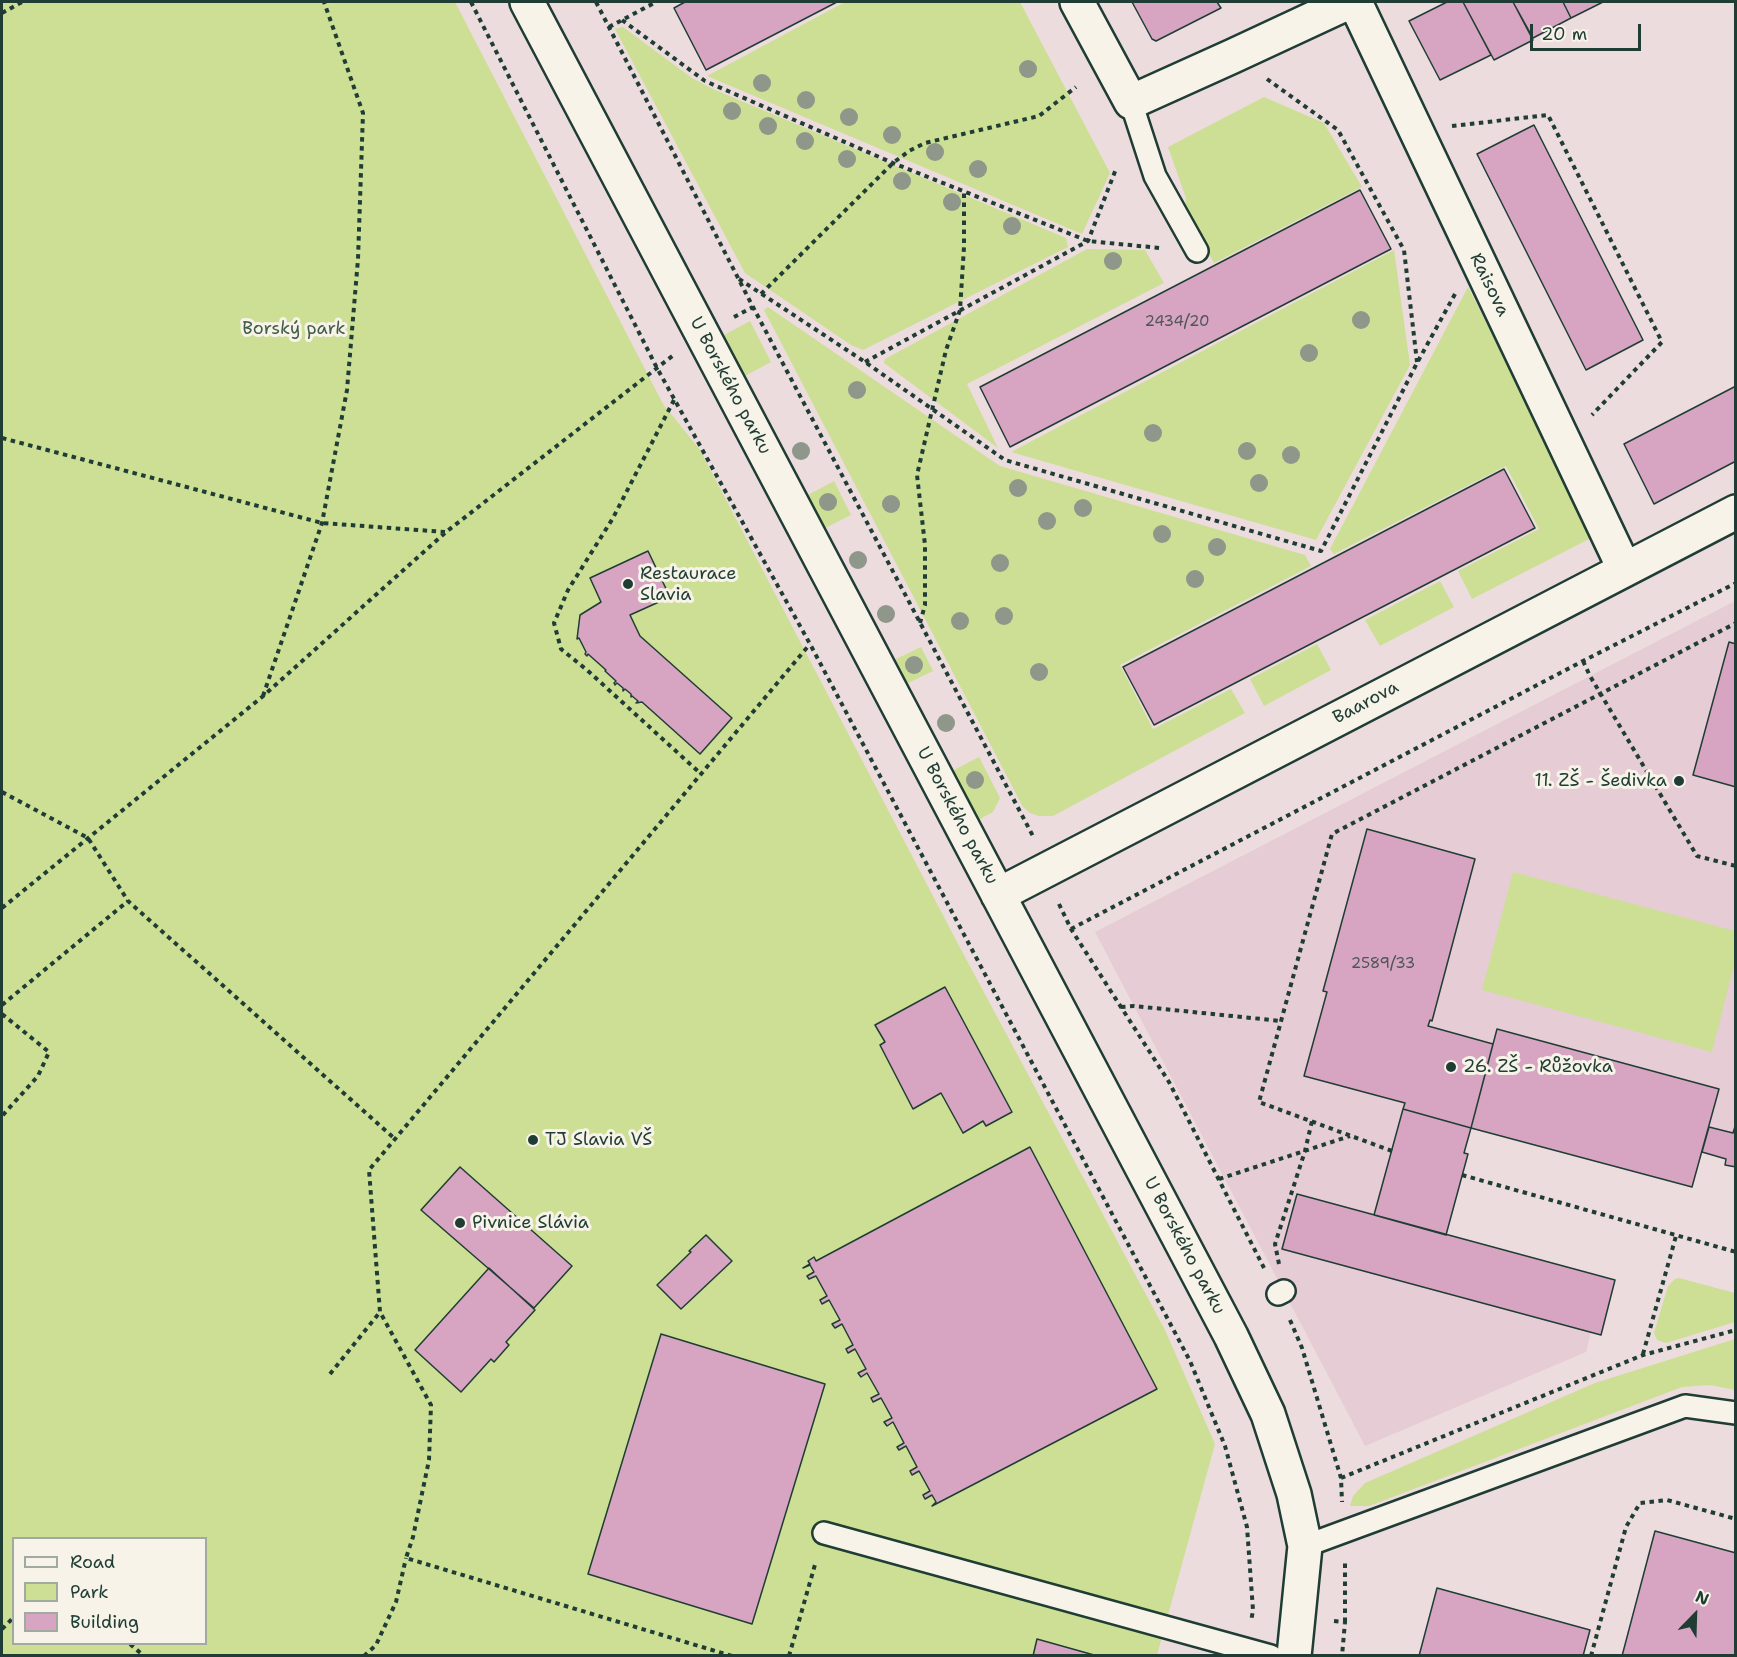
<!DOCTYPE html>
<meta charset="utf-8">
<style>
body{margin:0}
#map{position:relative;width:1737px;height:1657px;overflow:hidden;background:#eddcdd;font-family:"Shantell Sans",sans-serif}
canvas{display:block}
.frame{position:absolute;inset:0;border:3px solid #1f3d34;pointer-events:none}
.legend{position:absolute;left:12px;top:1537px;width:195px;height:108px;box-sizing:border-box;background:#f7f3e8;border:2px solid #a1aaa0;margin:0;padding:8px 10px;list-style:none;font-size:18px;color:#1f3d34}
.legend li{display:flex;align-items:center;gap:12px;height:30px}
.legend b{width:30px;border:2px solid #a1aaa0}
.north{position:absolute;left:1665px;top:1585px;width:60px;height:60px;-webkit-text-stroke:4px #f7f3e8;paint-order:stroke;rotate:23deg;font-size:16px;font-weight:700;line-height:24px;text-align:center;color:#1f3d34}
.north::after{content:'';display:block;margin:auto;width:21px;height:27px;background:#1f3d34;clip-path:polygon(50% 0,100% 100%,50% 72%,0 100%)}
.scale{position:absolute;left:1530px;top:24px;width:111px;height:27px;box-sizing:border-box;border:3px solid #1f3d34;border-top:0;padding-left:8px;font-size:18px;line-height:21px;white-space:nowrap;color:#1f3d34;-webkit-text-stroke:4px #f7f3e8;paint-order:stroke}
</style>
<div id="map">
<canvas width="1737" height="1657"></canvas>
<div class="frame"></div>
<ul class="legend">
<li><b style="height:8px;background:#f7f3e8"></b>Road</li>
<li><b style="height:16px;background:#ccdf94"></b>Park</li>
<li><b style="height:16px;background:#d7a5c2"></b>Building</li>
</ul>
<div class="north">N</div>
<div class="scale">20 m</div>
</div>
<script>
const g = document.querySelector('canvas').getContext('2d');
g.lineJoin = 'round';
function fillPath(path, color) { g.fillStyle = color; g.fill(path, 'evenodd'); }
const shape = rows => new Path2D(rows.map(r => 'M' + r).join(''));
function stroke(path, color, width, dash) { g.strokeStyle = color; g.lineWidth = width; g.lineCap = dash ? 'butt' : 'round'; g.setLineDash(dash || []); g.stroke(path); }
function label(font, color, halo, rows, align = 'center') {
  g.font = font + ' "Shantell Sans",sans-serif'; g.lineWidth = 6; g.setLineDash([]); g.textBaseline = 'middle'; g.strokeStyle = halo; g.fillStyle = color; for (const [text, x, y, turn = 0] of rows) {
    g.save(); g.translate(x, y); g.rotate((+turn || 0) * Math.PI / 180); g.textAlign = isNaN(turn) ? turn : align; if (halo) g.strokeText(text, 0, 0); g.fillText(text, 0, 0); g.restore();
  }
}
fillPath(shape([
 [1735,601,1735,1167,1725,1165,1726,1159,1702,1152,1692,1187,1471,1128,1464,1152,1468,1154,1446,1235,1615,1280,1601,1335,1591,1332,1586,1352,1365,1446,1095,932]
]), '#e6ccd5');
fillPath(shape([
 [2,2,455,2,663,404,700,450,957,942,1165,1330,1215,1444,1157,1655,2,1656],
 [14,1538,206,1538,206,1644,14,1644],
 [845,2,1020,2,1110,173,1082,234,707,76],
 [623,27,692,78,713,89,1066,238,1068,247,863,350,851,345,745,273,615,29],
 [1264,97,1324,123,1362,187,1214,263,1185,210,1186,198,1168,147],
 [1087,249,1145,250,1164,283,967,384,998,448,884,363,885,359],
 [1394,250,1410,365,1316,540,1011,452],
 [1468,287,1595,536,1472,599,1458,571,1539,529,1506,466,1334,554,1330,549],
 [768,307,1000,466,1305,555,1311,566,1120,665,1153,729,1231,689,1245,713,1053,816,1039,816,1030,813,1023,807,764,310],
 [750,321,771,362,745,376,724,335],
 [834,481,851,515,825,528,808,495],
 [1440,581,1454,607,1380,646,1365,620],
 [1317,644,1331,670,1264,706,1250,679],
 [921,647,933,671,906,684,894,660],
 [979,757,1000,798,993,812,978,820,952,771],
 [1513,872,1735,931,1735,961,1712,1052,1482,990],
 [1679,1278,1735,1293,1735,1322,1666,1343,1657,1340,1654,1333,1668,1286,1675,1279],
 [1735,1339,1735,1390,1710,1385,1682,1387,1369,1506,1350,1506,1353,1496,1365,1483,1595,1383]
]), '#ccdf94');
const building = shape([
 [685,2,837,2,706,70,674,8,685,2],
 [1132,2,1217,2,1221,8,1156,41,1152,39,1132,2],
 [1447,2,1463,2,1491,55,1440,80,1409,21,1447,2],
 [1463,2,1513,2,1533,40,1494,60,1463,2],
 [1513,2,1563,2,1571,18,1533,38,1513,2],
 [1563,2,1603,2,1571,18,1563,2],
 [1534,125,1643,340,1586,370,1477,154,1534,125],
 [1360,190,1391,249,1010,447,980,387,1360,190],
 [1736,386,1736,461,1654,504,1624,444,1736,386],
 [1504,469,1535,528,1154,725,1123,667,1504,469],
 [648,551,670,597,630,615,640,636,732,718,700,754,642,702,636,703,638,701,632,696,631,697,631,694,625,689,623,691,623,688,617,683,615,685,614,683,616,681,605,671,606,670,588,654,587,656,585,654,586,652,579,638,577,639,580,615,601,602,590,578,648,551],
 [1729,642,1736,644,1736,787,1693,775,1729,642],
 [1367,829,1475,859,1432,1021,1430,1020,1428,1026,1493,1044,1471,1128,1403,1109,1405,1103,1304,1076,1327,992,1323,991,1367,829],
 [945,987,1012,1112,986,1126,983,1121,963,1133,941,1093,913,1109,880,1045,885,1042,875,1025,945,987],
 [1497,1029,1719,1089,1692,1187,1471,1128,1497,1029],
 [1403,1109,1471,1128,1464,1153,1468,1154,1446,1235,1374,1215,1403,1109],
 [1736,1123,1736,1167,1725,1165,1726,1159,1702,1152,1709,1127,1733,1133,1736,1123],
 [1030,1147,1157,1389,932,1506,936,1502,932,1495,925,1499,923,1495,930,1491,919,1471,912,1475,910,1471,917,1467,906,1446,899,1450,897,1447,904,1443,893,1422,887,1426,884,1422,892,1418,881,1398,873,1402,871,1398,879,1394,867,1373,861,1377,858,1373,866,1369,855,1349,848,1353,846,1349,853,1345,842,1324,835,1328,832,1324,840,1320,829,1300,822,1304,820,1300,827,1296,816,1276,809,1279,807,1276,814,1272,810,1265,803,1268,810,1264,808,1261,814,1257,816,1261,1030,1147],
 [460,1167,572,1266,534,1308,421,1210,460,1167],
 [1297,1194,1615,1280,1601,1335,1282,1249,1297,1194],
 [706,1235,732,1261,681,1309,657,1285,691,1252,689,1251,706,1235],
 [489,1268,535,1310,506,1342,509,1345,494,1362,491,1359,461,1392,415,1350,489,1268],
 [661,1334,825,1384,752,1624,588,1574,661,1334],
 [1655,1531,1736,1553,1736,1656,1622,1656,1655,1531],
 [1437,1588,1590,1630,1583,1656,1419,1656,1437,1588],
 [1037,1639,1094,1655,1094,1656,1033,1656,1037,1639]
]);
fillPath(building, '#d7a5c2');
stroke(building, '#1f3d34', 1.5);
const service = shape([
 [1131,102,1155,176,1197,251],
 [1278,1294,1284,1291],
 [824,1533,1271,1656],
 [1305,1546,1685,1406,1736,1413]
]);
const minor = shape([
 [527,2,1231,1336,1268,1414,1294,1494,1305,1546,1294,1656],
 [1077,2,1131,102,1233,56,1349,2],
 [1355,2,1624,568],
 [998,895,1736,512]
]);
stroke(service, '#1f3d34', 26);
stroke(minor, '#1f3d34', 38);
stroke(shape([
 [471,2,657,368,810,644,1190,1361,1225,1446,1247,1527,1253,1610,1251,1622],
 [596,2,753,307,1034,838],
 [2,13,22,2],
 [622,20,705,81,893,163,1088,241,1160,248],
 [609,27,656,2],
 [1267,79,1338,130,1404,250,1417,362],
 [1452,126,1548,115,1662,342,1592,415],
 [739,279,865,362,1005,460,1321,551,1417,363,1455,294],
 [761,294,893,163,909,151,925,143,1039,116,1076,87],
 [734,317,753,307],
 [865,362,1088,241,1116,169],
 [674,400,613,518,568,590,554,623,561,649,587,670,701,774],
 [2,438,322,523,445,532],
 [920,623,925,605,925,545,917,475,946,350,960,310,964,247,964,191],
 [1583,661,1590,676,1697,856,1736,866],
 [263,696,322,523,347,390,358,259,363,113,324,2],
 [2,792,88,838,128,901,395,1139],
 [1059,904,1071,929,1169,1082,1264,1268],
 [2,908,262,697,446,532,675,354],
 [1071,929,1583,661,1736,583],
 [2,1005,128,901],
 [1121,1007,1134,1006,1281,1021],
 [2,1014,49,1052,38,1076,2,1116],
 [1392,1151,1259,1102,1332,834,1736,623],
 [1462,1175,1736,1252],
 [1219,1179,1350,1136],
 [1279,1264,1275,1244,1305,1151,1312,1121],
 [1290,1320,1302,1348,1341,1478,1342,1502],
 [1643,1354,1676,1236],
 [330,1374,380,1312],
 [1341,1478,1643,1355,1736,1330],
 [1334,1621,1345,1622,1342,1656],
 [1345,1622,1345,1561],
 [2,1629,14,1617],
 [130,1644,144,1656],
 [364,1656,376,1645,396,1602,406,1558],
 [732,1656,406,1558,413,1537,429,1460,431,1405,380,1312,369,1170,810,644],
 [789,1656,816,1561],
 [1591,1656,1626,1527,1640,1503,1667,1500,1736,1519]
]), '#1f3d34', 4, [4.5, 4.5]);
stroke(service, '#f7f3e8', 21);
stroke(minor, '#f7f3e8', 33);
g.fillStyle = '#8f968a';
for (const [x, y] of [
 [1028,69],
 [762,83],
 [806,100],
 [732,111],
 [849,117],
 [768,126],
 [892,135],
 [805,141],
 [935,152],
 [847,159],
 [978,169],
 [902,181],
 [952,202],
 [1012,226],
 [1113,261],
 [1361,320],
 [1309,353],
 [857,390],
 [1153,433],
 [801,451],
 [1247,451],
 [1291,455],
 [1259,483],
 [1018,488],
 [828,502],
 [891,504],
 [1083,508],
 [1047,521],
 [1162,534],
 [1217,547],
 [858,560],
 [1000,563],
 [1195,579],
 [886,614],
 [1004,616],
 [960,621],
 [914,665],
 [1039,672],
 [946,723],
 [975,780]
]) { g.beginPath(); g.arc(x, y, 9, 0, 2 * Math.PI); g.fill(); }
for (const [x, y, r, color] of [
 [628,584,6,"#1f3d34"],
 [1679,781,6,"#1f3d34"],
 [1451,1067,6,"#1f3d34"],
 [533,1140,6,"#1f3d34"],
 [460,1223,6,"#1f3d34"]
]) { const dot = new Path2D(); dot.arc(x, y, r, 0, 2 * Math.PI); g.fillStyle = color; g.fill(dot); stroke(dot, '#f7f3e8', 2); }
label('15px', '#4d5758', null, [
 ["2434/20",1177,322],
 ["2589/33",1383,964]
]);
label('18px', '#1f3d34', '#f7f3e8', [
 ["Raisova",1489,285,64],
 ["U Borského parku",730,386,62],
 ["Baarova",1366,703,-28],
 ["U Borského parku",957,816,62],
 ["U Borského parku",1184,1246,62]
]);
label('18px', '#425d47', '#f7f3e8', [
 ["Borský park",294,329]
]);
label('18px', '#1f3d34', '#f7f3e8', [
 ["Restaurace",640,574],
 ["Slavia",640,595],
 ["11. ZŠ - Šedivka",1667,781,"right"],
 ["26. ZŠ - Růžovka",1463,1067],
 ["TJ Slavia VŠ",545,1140],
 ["Pivnice Slávia",472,1223]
], 'left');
</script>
